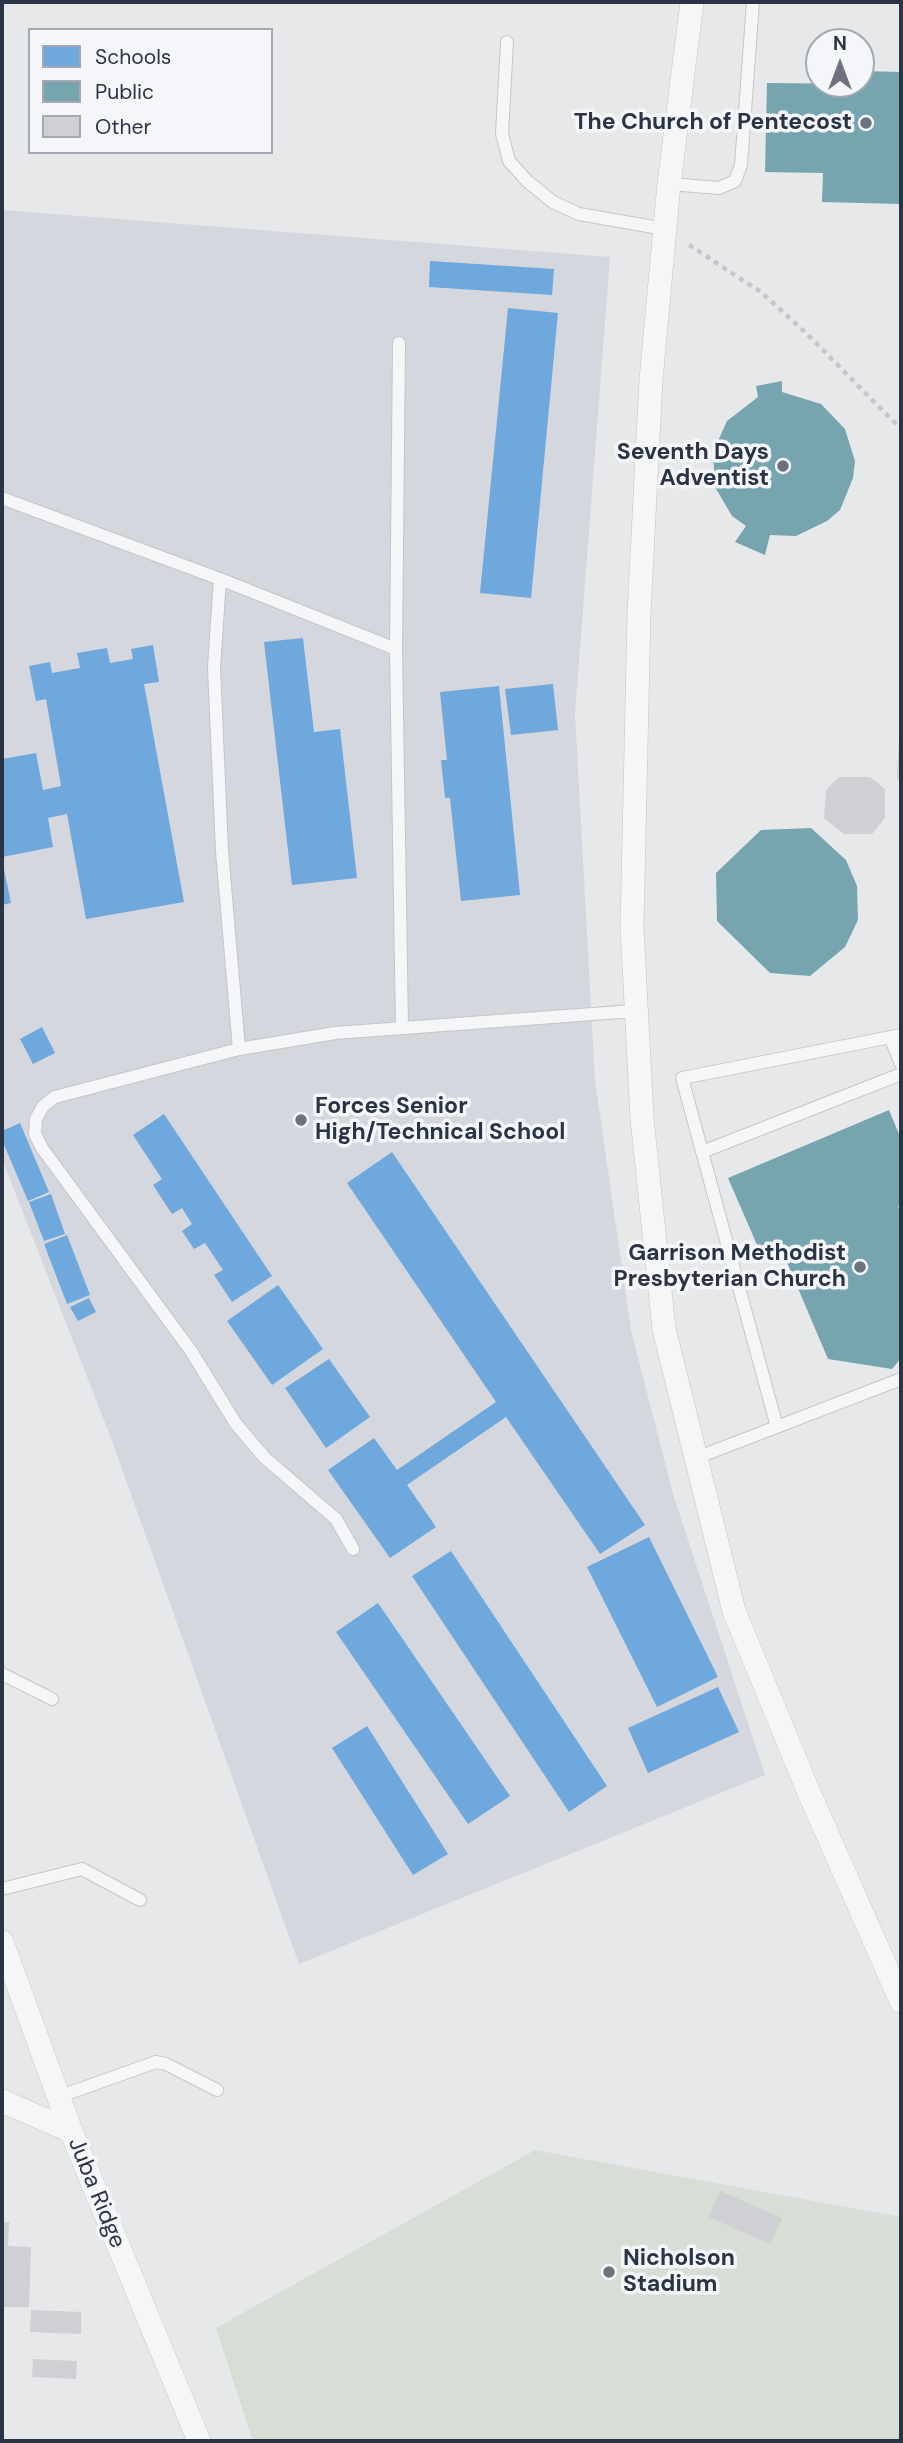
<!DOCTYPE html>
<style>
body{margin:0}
#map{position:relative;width:903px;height:2443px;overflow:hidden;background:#e6e8ea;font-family:"DM Sans",sans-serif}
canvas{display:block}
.frame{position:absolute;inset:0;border:4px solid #2b3445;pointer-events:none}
.legend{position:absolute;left:28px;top:28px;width:245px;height:126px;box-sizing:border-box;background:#f4f6f9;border:2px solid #a4a8b1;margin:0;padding:9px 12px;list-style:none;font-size:21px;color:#2b3445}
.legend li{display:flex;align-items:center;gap:14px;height:35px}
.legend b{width:35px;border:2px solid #a4a8b1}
.north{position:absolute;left:805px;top:28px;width:70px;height:70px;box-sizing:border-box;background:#f4f6f9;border:2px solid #a4a8b1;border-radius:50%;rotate:0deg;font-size:19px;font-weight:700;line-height:28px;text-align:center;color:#2b3445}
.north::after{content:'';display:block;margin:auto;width:24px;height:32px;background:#6c737f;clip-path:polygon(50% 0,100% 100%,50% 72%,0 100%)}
</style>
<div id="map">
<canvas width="903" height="2443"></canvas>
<div class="frame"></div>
<ul class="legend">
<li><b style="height:19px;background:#6fa8dc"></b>Schools</li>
<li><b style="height:19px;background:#76a5af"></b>Public</li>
<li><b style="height:19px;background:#ced0d3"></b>Other</li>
</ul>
<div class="north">N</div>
</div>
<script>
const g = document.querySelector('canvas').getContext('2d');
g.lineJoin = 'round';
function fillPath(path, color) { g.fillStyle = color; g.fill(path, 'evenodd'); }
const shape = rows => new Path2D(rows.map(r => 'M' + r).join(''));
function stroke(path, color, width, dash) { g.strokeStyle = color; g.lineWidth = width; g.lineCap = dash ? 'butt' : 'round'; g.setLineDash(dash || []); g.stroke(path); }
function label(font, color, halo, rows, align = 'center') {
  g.font = font + ' "DM Sans",sans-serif'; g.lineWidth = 7; g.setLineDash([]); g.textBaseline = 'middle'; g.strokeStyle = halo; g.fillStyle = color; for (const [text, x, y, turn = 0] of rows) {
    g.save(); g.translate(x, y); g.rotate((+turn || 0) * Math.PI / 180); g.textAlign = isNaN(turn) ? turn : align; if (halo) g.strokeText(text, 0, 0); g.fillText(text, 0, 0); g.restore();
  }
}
fillPath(shape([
 [2,210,610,257,575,714,595,1080,631,1330,673,1494,765,1775,299,1964,109,1433,2,1159]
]), '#d4d7dd');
fillPath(shape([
 [535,2150,901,2217,901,2441,253,2441,216,2328]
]), '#d6ded6');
fillPath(shape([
 [430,261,554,269,552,295,429,287],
 [508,308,558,313,531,598,480,593],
 [303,638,314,732,340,729,357,878,292,885,264,642],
 [153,645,159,682,144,684,184,902,86,919,67,814,48,818,53,847,2,857,2,759,36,753,43,790,61,786,46,699,36,701,29,666,50,662,52,673,80,668,77,653,107,648,110,663,133,659,131,649],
 [553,684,558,730,511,735,505,689],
 [499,686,520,895,461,901,450,798,445,798,441,760,447,760,440,692],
 [2,860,11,903,2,905],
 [42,1027,55,1053,33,1064,20,1039],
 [164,1114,272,1276,232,1302,214,1275,223,1270,205,1243,194,1249,182,1231,192,1224,182,1208,172,1214,153,1185,162,1179,133,1135],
 [20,1123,49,1192,28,1201,2,1140,2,1131],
 [392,1152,645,1525,600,1554,506,1417,407,1485,436,1527,390,1558,328,1470,374,1438,397,1470,496,1402,347,1183],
 [51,1194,65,1234,44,1241,29,1202],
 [67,1235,90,1295,67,1304,44,1244],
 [278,1285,323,1349,272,1385,227,1321],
 [89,1298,96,1312,78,1321,70,1307],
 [329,1359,370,1417,326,1448,285,1388],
 [649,1537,718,1677,657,1707,587,1567],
 [451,1551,607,1786,569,1812,412,1576],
 [378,1603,510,1796,468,1824,336,1632],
 [718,1687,739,1732,648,1773,628,1728],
 [367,1726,448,1854,413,1875,332,1748]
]), '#6fa8dc');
fillPath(shape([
 [861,71,901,72,901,204,822,202,823,173,765,172,767,83,861,84],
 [782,381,782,392,821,404,845,429,855,461,853,478,840,510,827,521,796,536,770,535,765,555,735,542,746,526,732,516,715,487,713,452,727,421,758,397,756,386],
 [811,828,846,860,857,886,858,920,845,947,810,976,770,973,717,921,716,873,761,830],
 [889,1110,901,1139,901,1204,898,1206,901,1214,901,1358,892,1369,828,1359,783,1253,764,1261,728,1178]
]), '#76a5af');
fillPath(shape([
 [899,738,901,738,901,779,897,779],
 [839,777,870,777,885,789,885,818,872,834,844,834,824,818,826,790],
 [720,2191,782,2218,770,2244,709,2217],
 [2,2222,9,2222,8,2246,31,2247,29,2307,2,2307],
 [31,2310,81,2312,81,2334,30,2332],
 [33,2359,77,2361,76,2379,32,2377]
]), '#ced0d3');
const lane = shape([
 [507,42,502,134,509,161,527,181,553,202,579,214,665,229],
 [669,184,719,188,735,181,741,165,753,2],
 [399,343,396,649,402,1028],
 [2,498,220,579,396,649],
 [220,579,214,667,222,851,239,1049],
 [890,1037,901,1064],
 [702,1152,901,1074],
 [777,1427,682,1078,901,1035],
 [696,1458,901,1379],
 [353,1549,336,1519,265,1458,236,1424,191,1351,42,1148,35,1134,36,1119,43,1106,55,1097,239,1049,335,1033,634,1011],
 [2,1674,52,1699],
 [2,1889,82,1869,140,1900],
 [58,2097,156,2062,166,2064,217,2090]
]);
const street = shape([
 [692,2,669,184,651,380,639,613,632,927,642,1118,664,1329,734,1611,810,1795,901,2001],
 [2,1942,71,2131,199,2441],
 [2,2101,71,2131]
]);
stroke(lane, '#c4c6c8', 14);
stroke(street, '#c4c6c8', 24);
stroke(shape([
 [689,245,761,292,805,332,901,429]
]), '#c5c6ca', 4.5, [5, 5]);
stroke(lane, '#f5f6f7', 12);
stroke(street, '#f5f6f7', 23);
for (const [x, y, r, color] of [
 [866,123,7,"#6c737f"],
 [783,466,7,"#6c737f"],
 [301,1120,7,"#6c737f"],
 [860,1267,7,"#6c737f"],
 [609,2272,7,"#6c737f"]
]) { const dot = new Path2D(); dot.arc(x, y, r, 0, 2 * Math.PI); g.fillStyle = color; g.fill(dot); stroke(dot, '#f4f6f9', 2.5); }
label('bold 23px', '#2b3445', '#f4f6f9', [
 ["The Church of Pentecost",852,123],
 ["Seventh Days",769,453],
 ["Adventist",769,479],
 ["Forces Senior",315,1107,"left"],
 ["High/Technical School",315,1133,"left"],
 ["Garrison Methodist",846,1254],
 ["Presbyterian Church",846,1280],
 ["Nicholson",623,2259,"left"],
 ["Stadium",623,2285,"left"]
], 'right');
label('23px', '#2b3445', '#f4f6f9', [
 ["Juba Ridge",96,2193,68]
]);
</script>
